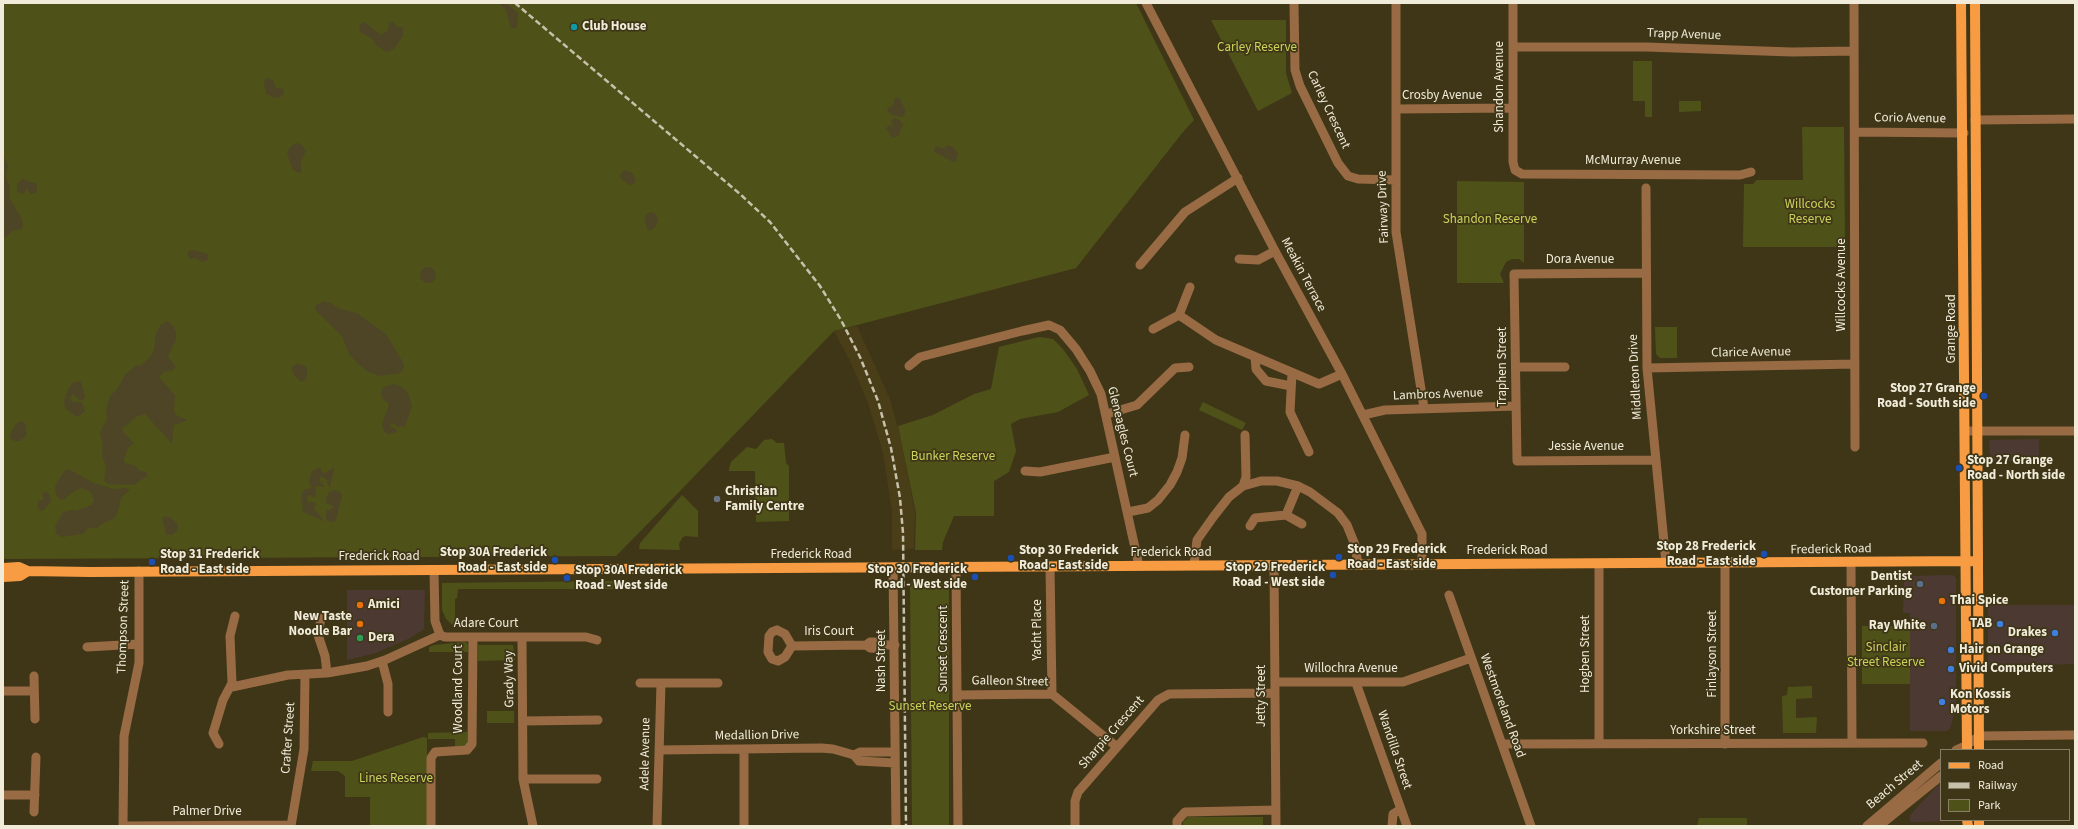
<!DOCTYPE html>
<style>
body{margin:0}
#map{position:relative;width:2078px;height:829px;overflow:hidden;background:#3f3618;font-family:"Source Sans 3",sans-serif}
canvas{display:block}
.frame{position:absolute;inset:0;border:4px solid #f1ecda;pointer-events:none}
.legend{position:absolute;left:1940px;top:749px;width:130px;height:72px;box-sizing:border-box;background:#3f3618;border:1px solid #867f66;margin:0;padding:5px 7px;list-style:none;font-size:12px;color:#f1ecda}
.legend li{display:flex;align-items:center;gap:8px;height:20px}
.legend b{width:20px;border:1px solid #867f66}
</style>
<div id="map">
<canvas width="2078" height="829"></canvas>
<div class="frame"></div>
<ul class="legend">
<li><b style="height:5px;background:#f79c42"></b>Road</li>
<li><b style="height:5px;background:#c7c1ac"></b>Railway</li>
<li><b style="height:11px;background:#4e5219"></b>Park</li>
</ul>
</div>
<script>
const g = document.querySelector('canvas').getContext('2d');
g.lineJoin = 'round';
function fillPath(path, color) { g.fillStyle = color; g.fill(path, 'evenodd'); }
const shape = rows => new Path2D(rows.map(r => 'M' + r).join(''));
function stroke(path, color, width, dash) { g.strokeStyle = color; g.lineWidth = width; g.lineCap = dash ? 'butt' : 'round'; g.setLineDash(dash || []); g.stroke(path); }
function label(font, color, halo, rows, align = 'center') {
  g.font = font + ' "Source Sans 3",sans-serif'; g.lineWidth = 3.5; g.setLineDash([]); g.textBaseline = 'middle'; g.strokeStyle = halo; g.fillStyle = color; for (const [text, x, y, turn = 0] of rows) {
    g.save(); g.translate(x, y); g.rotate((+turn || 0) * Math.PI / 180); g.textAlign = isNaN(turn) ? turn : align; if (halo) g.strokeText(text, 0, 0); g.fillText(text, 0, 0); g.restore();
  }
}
fillPath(shape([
 [2039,439,2039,461,1990,461,1989,440],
 [1953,575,1956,578,1956,707,1950,728,1947,731,1910,731,1910,613,1903,613,1904,576],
 [347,590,425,590,424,629,410,638,376,653,347,660],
 [1988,605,2075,605,2075,664,1988,667],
 [1941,782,1941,820,1958,821,1910,822,1910,815]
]), '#4c3a32');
fillPath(shape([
 [857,326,890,399,901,440,915,513,914,549,892,550,892,512,883,453,868,403,851,363,834,331]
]), '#493e17');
fillPath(shape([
 [3,3,1136,3,1194,120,1183,132,1076,268,834,331,680,491,616,556,3,559],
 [1211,20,1286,20,1286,73,1292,93,1258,111],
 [1633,61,1652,61,1652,117,1645,117,1645,101,1633,101],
 [1679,101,1701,101,1701,111,1679,112],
 [1802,127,1844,127,1845,247,1743,247,1744,184,1753,184,1757,180,1803,180],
 [1457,181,1524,182,1524,263,1519,259,1512,259,1506,262,1500,274,1504,283,1457,283],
 [1655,327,1677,327,1677,358,1660,358,1656,354],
 [1039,337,1053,339,1063,349,1077,369,1089,395,1058,412,1020,419,1011,424,1016,451,1009,472,994,481,994,516,954,516,943,542,942,550,915,550,916,513,898,426,933,415,974,394,991,389,999,347],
 [1203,402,1246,423,1242,430,1199,410],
 [772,439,777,443,784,443,786,463,789,466,789,521,756,522,755,471,729,471,729,469,731,462,747,447,756,449,764,440],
 [682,495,698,511,698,537,685,536,682,538,679,544,680,550,639,549,640,543],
 [613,581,613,589,458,589,457,598,455,599,455,627,446,619,442,610,442,583],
 [912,582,945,582,949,588,949,826,912,826,910,584],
 [1862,626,1910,626,1910,684,1862,684],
 [465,642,468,644,468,652,429,652,429,647,434,645],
 [478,645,513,645,515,660,478,661],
 [1812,686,1812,698,1796,699,1796,718,1817,717,1816,733,1783,733,1782,696,1787,695,1788,687],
 [487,711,514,711,514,723,487,723],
 [467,732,467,744,464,747,455,747,455,739,428,739,428,733],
 [423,737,427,738,427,826,370,826,370,797,345,797,345,776,338,771,311,771,313,761,352,761],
 [1188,817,1263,817,1263,826,1183,826,1183,822],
 [1699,818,1747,818,1747,825,1697,826]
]), '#4e5219');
fillPath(shape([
 [498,3,506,3,518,13,517,28,511,28,506,10],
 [365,22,381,35,388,31,389,22,393,22,397,27,403,27,403,36,394,49,387,52,377,46,372,39,359,31,360,25],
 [268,78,273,80,276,88,283,89,284,93,281,97,276,98,266,94,264,85,265,80],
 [897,97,900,99,906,111,903,117,892,115,887,111,888,108,894,104,894,99],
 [894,118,900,120,903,125,898,136,892,138,886,128,889,125,894,127,891,121],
 [298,143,302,145,306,151,301,162,301,173,299,173,293,170,287,154,289,148,294,144],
 [947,145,953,147,958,153,956,162,953,162,933,151,936,146,944,149],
 [3,149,3,155,8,165,6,174,7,181,10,185,10,199,22,219,23,225,22,229,14,230,5,238,3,237],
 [624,170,632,173,636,179,634,184,629,185,620,178,621,173],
 [22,179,37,184,37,192,31,194,28,191,27,188,24,194,17,192,17,184],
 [650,212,656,214,658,219,656,226,651,231,647,230,645,218,646,215],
 [193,250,208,254,208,260,202,262,196,258,190,259,187,254,189,251],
 '420 275a8 8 0 1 1 16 0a8 8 0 1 1-16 0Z',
 [324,301,330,303,340,309,357,313,386,334,404,364,404,368,400,373,380,376,368,372,358,364,349,354,342,336,316,311,315,306],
 [167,321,172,325,176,331,176,340,168,356,176,367,173,370,164,372,159,377,175,395,174,412,178,416,188,420,174,425,172,444,145,414,136,417,122,429,124,433,134,443,128,448,124,459,125,463,136,466,140,471,147,472,147,476,134,485,108,484,104,481,106,466,102,456,103,446,100,432,107,419,106,409,110,396,117,389,125,375,135,366,141,365,150,357,154,349,156,332,161,325],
 [296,364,303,365,307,368,307,376,304,382,300,381,293,374,292,367],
 [81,381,85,397,83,400,79,400,73,394,70,398,73,402,82,402,85,411,79,416,75,416,65,408,64,400,69,387,73,383],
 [394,384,402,387,408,393,412,406,405,426,398,427,393,423,391,423,391,427,395,428,397,432,388,434,384,432,382,424,389,404,383,399,381,394,383,387],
 [21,421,25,423,27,435,20,441,14,441,10,438,10,434,16,424],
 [320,467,322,472,325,473,335,467,330,487,328,485,327,480,321,476,319,480,325,487,316,486,315,498,310,495,308,496,307,500,308,502,314,502,316,504,314,508,324,521,303,512,301,495,305,489,312,488,309,482,310,476,312,471],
 [69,469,94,483,114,489,126,488,130,490,121,498,117,515,113,519,100,525,97,529,93,527,88,529,83,534,62,537,56,534,55,526,63,512,72,510,76,511,91,505,94,500,91,492,81,488,71,493,64,500,60,499,56,495,55,486,64,471],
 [334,490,339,491,342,496,336,520,334,522,327,521,326,518,326,511,332,509,333,506,326,503,326,498,329,492],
 [46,491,50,495,51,501,44,510,40,511,37,505,39,500,44,500,42,495],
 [164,516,171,518,177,523,178,528,176,532,172,535,166,534,162,519]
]), '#4e4526');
stroke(shape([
 [1146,3,1275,251,1342,374,1422,534,1422,565],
 [1294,3,1295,70,1300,86,1338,163,1348,176,1358,179,1396,180],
 [1513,3,1513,162,1515,170,1522,174,1740,175,1751,172],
 [1854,3,1855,447],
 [1396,4,1396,232,1424,408],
 [1513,47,1646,47,1792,52,1854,51],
 [1396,109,1513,108],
 [1975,120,2075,119],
 [1856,132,1964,133],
 [1646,188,1647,368,1666,563],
 [1239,259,1258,260,1275,251],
 [1140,265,1185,212,1238,178],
 [1646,273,1514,274,1517,461,1656,460],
 [1179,315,1216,340,1319,384,1342,374],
 [1153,329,1179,315,1190,287],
 [1255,357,1256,369,1266,381,1291,386],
 [909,366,920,357,1022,331,1049,325,1060,330,1076,349,1090,371,1101,394,1139,566],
 [1516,367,1565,367],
 [1647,368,1855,364],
 [1292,373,1290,412,1309,452],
 [1107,414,1137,405,1175,368,1189,367],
 [1363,415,1385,410,1516,406],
 [1965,431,2075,431],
 [1025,471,1040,472,1115,457],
 [1243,486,1246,477,1245,435],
 [1128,512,1148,508,1158,500,1170,485,1177,472,1182,458,1185,435],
 [1286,515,1302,524],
 [1250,526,1255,518,1286,515,1298,486],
 [1851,563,1852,743],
 [1194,565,1197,540,1214,516,1229,497,1243,486,1261,481,1277,481,1298,486,1310,492,1338,513,1347,525,1355,545,1358,565],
 [1274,565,1276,826],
 [893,567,896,826],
 [956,567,958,826],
 [1050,567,1052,694],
 [434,570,435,621,440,635,445,637,586,637,597,640],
 [1449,595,1531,826],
 [321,618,318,635,325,656,327,673],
 [777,630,785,634,792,646,785,657,778,661,772,659,768,652,769,636,772,632,777,630],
 [522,637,523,779,533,826],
 [866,645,870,648,881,649,884,645],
 [792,646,866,645,870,642,881,642,884,645,895,645],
 [87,647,139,644],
 [382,661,388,684,388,712],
 [34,676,35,719],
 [1275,682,1403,682,1471,658],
 [640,683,718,683],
 [1356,683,1407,826],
 [232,687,288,675,327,673,367,666,385,660,440,635],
 [3,691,34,691],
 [957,695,1052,694,1117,747],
 [523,721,598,720],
 [219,744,213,733,223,700,232,683,230,636,235,616],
 [1503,744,1923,743],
 [1599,744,1599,564],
 [1725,744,1725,563],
 [744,749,744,826],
 [659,750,821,748,833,749,854,755,859,761,895,763],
 [1956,750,1967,745,1979,736,2075,735],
 [854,755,860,752,895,752],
 [523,779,597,779],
 [3,795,35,795],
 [34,812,36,757],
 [123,826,124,736,139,663,139,571],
 [123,826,291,825],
 [291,826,304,749,305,675],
 [431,826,431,758,435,752,467,750,472,744,473,637],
 [657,826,661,683],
 [1075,826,1075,801,1078,792,1158,700,1169,694,1275,693],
 [1177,826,1177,821,1185,812,1276,810],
 [1392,826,1393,814,1401,809],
 [1867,826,1941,763],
 [1879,826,1941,776]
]), '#986b44', 9);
stroke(shape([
 [1961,3,1967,750],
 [1975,3,1979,750],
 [3,568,19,567,28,571,90,572,1978,561],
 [3,577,20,576,28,571],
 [1967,820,1968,826],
 [1979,820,1979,826]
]), '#f79c42', 10);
stroke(shape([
 [515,3,740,194,770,222,820,286,841,320,860,357,878,401,891,448,900,498,903,533,906,826]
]), '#c7c1ac', 2.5, [6, 3]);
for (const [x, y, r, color] of [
 [574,27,4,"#0f9aa8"],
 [1984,396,4,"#1a4fb4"],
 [1959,468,4,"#1a4fb4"],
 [717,499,4,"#6b7280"],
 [1764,554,4,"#1a4fb4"],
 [1339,557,4,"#1a4fb4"],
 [1011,558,4,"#1a4fb4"],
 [555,560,4,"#1a4fb4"],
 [152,562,4,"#1a4fb4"],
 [1333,575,4,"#1a4fb4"],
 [975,577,4,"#1a4fb4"],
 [567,578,4,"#1a4fb4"],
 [1920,584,4,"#5c6f8a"],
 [1942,601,4,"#e8710a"],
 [360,605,4,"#e8710a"],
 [360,624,4,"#e8710a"],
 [2000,624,4,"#3f7fe0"],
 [1934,626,4,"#5c6f8a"],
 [2055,633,4,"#3f7fe0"],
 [360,638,4,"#2e9e5b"],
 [1951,650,4,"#3f7fe0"],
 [1951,669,4,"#3f7fe0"],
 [1942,702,4,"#3f7fe0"]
]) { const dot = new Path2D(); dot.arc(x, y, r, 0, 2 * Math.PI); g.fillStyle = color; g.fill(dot); stroke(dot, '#3f3618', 1.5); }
label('bold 13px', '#f1ecda', '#3f3618', [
 ["Club House",582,27],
 ["Stop 27 Grange",1976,389,"right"],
 ["Road - South side",1976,404,"right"],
 ["Stop 27 Grange",1967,461],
 ["Road - North side",1967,476],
 ["Christian",725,492],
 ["Family Centre",725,507],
 ["Stop 28 Frederick",1756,547,"right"],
 ["Road - East side",1756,562,"right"],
 ["Stop 29 Frederick",1347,550],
 ["Road - East side",1347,565],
 ["Stop 30 Frederick",1019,551],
 ["Road - East side",1019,566],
 ["Stop 30A Frederick",547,553,"right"],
 ["Road - East side",547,568,"right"],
 ["Stop 31 Frederick",160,555],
 ["Road - East side",160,570],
 ["Stop 29 Frederick",1325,568,"right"],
 ["Road - West side",1325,583,"right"],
 ["Stop 30 Frederick",967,570,"right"],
 ["Road - West side",967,585,"right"],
 ["Stop 30A Frederick",575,571],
 ["Road - West side",575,586],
 ["Dentist",1912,577,"right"],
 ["Customer Parking",1912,592,"right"],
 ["Thai Spice",1950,601],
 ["Amici",368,605],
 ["New Taste",352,617,"right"],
 ["Noodle Bar",352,632,"right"],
 ["TAB",1992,624,"right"],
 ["Ray White",1926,626,"right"],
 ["Drakes",2047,633,"right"],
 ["Dera",368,638],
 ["Hair on Grange",1959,650],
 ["Vivid Computers",1959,669],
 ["Kon Kossis",1950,695],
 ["Motors",1950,710]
], 'left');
label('13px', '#f1ecda', '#3f3618', [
 ["Trapp Avenue",1684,35,2],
 ["Shandon Avenue",1500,87,-90],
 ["Crosby Avenue",1442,96],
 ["Carley Crescent",1328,110,65],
 ["Corio Avenue",1910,119,1],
 ["McMurray Avenue",1633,161],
 ["Fairway Drive",1384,207,-92],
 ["Dora Avenue",1580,260],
 ["Meakin Terrace",1303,275,62],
 ["Willcocks Avenue",1842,285,-90],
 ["Grange Road",1952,329,-90],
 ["Clarice Avenue",1751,353,-1],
 ["Traphen Street",1503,367,-90],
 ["Middleton Drive",1636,377,-93],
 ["Lambros Avenue",1438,395,-2],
 ["Gleneagles Court",1122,432,76],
 ["Jessie Avenue",1586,447],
 ["Frederick Road",1831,550,-1],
 ["Frederick Road",1507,551],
 ["Frederick Road",1171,553],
 ["Frederick Road",811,555],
 ["Frederick Road",379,557],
 ["Adare Court",486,624],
 ["Thompson Street",124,627,-88],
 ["Yacht Place",1038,630,-90],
 ["Iris Court",829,632],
 ["Sunset Crescent",944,649,-90],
 ["Hogben Street",1586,654,-90],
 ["Finlayson Street",1713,654,-90],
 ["Nash Street",882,661,-90],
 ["Willochra Avenue",1351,669],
 ["Grady Way",510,679,-91],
 ["Galleon Street",1010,682,1],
 ["Woodland Court",459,689,-90],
 ["Jetty Street",1262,696,-90],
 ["Westmoreland Road",1502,706,70],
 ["Yorkshire Street",1713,731],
 ["Sharpie Crescent",1112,733,-49],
 ["Medallion Drive",757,736,-1],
 ["Crafter Street",289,738,-86],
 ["Wandilla Street",1394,750,71],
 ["Adele Avenue",646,754,-89],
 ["Beach Street",1895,785,-40],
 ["Palmer Drive",207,812]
]);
label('13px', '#cbd45a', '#3f3618', [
 ["Carley Reserve",1257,48],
 ["Willcocks",1810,205],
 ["Reserve",1810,220],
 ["Shandon Reserve",1490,220],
 ["Bunker Reserve",953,457],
 ["Sinclair",1886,648],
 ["Street Reserve",1886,663],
 ["Sunset Reserve",930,707],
 ["Lines Reserve",396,779]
]);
</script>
